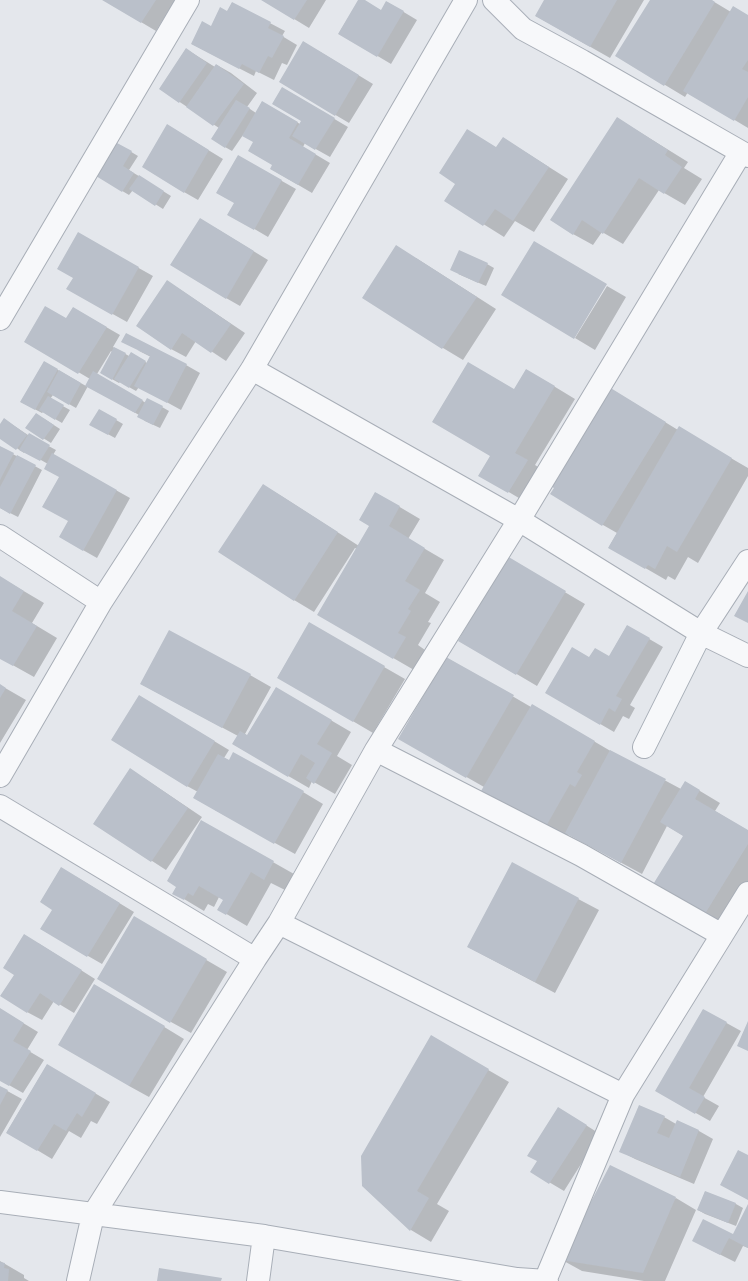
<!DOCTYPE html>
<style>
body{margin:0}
canvas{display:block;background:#e4e7ec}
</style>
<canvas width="748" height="1281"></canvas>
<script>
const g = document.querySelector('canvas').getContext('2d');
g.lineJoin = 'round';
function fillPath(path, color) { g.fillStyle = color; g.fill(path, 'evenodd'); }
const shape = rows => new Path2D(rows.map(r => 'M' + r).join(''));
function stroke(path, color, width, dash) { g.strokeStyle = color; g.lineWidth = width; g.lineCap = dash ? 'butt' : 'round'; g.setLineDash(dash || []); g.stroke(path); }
fillPath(shape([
 [104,0,175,0,156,31],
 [263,0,326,0,309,28],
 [359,0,363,0,382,11,387,2,417,20,391,64,339,33],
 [545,0,644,0,610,58,536,16],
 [651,0,711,0,731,12,748,16,748,128,688,92,685,97,617,56],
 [232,3,285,31,282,36,297,45,287,65,282,63,274,80,256,71,254,76,192,44,211,28,227,12],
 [186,49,215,67,217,65,231,73,257,93,247,107,256,113,262,102,300,124,302,121,282,88,348,127,330,157,305,143,303,147,330,163,312,193,271,169,273,165,255,142,243,135,232,151,225,147,219,128,160,89],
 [317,50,373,84,349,123,280,82],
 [617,118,688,162,684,168,702,179,685,205,659,190,623,244,602,232,593,245,573,234],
 [182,134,223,159,198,200,184,192],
 [503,138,568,179,534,232,515,221,504,237,445,200,497,148],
 [118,144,138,156,129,170,171,196,163,209,133,190,129,195,97,176],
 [238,156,296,189,268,237,229,214,235,203],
 [214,227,268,260,240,306,226,298],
 [78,234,153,276,127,322,68,289,74,278],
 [416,258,496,309,463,360,443,348,364,297],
 [487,264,494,268,486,286,458,274],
 [167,281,181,290,245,333,226,361,196,341,186,357,171,349],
 [607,286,626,297,595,350,575,338],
 [73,308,120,335,113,347,129,356,131,353,147,363,151,357,137,350,186,365,200,373,181,410,139,387,136,391,120,382,119,383,101,373,112,352,111,351,97,374,146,403,162,407,169,411,160,428,145,421,139,415,88,386,76,408,53,395,50,399,70,410,62,423,43,412,42,413,21,402,44,362,86,386,90,379,26,341,66,320],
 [547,382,575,399,535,465,548,473,529,504,480,475,491,456,515,390],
 [629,400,678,430,679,428,748,468,748,476,698,563,688,557,675,580,668,576,666,580,609,547,617,533,603,525,556,488],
 [99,410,123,424,115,438,91,425],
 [43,418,60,429,51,443,27,428],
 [4,419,28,435,56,450,53,455,130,498,97,558,74,545,60,477,48,464,25,451,24,453,0,437,0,426],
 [0,447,42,470,18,517,0,508],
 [263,485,283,497,359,546,371,526,376,493,420,519,408,539,444,560,425,593,440,602,428,622,431,623,418,645,425,650,414,670,319,615,357,549,355,548,314,612,294,600],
 [507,558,585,604,537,686,459,640],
 [0,577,44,603,32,623,57,638,34,677,0,658],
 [309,624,405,679,373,733,278,677],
 [627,626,663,647,630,705,635,708,629,719,623,716,614,732,547,693,609,657],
 [447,658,531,707,532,705,614,753,681,789,685,782,720,803,715,811,748,831,748,888,724,928,704,916,684,836,667,826,642,874,568,834,566,839,484,787,400,739],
 [250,675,271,687,245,734,248,736,276,688,351,732,337,756,352,765,335,794,312,781,309,788,233,744,238,736,141,684],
 [0,685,26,700,0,743],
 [154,705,229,750,224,758,303,792,323,804,295,854,215,810,198,792,187,786],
 [144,778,202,817,166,870,95,824],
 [202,822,294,874,285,890,271,883,247,926,218,909,224,900,219,897,214,907,208,904,204,911,174,893],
 [512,864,599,910,555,993,468,947],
 [75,876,134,912,102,964,41,929],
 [134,918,227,972,191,1033,171,1022],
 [38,943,95,979,74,1013,54,1001,42,1020,27,1012,15,974],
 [115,997,184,1039,149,1097,129,1086],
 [0,1009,38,1032,27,1050,44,1060,23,1093,0,1080],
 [703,1010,741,1031,703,1097,719,1106,710,1121,657,1091],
 [431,1037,509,1082,437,1204,449,1211,431,1242,411,1230,363,1186],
 [47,1065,110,1102,97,1124,91,1121,81,1138,69,1131,52,1159,7,1132],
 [0,1087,22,1099,0,1137],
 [573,1117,600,1134,564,1191,532,1172],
 [664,1117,676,1124,677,1122,699,1131,713,1139,694,1184,635,1159,620,1151],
 [705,1192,736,1204,743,1208,736,1226,705,1214,698,1210],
 [676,1198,696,1210,665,1281,644,1281,582,1271,562,1260],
 [748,1206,748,1248,743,1246,735,1262,707,1248,734,1235],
 [0,1261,24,1275,24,1278,29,1281,0,1281]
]), '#0003');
fillPath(shape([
 [102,0,156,0,141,23],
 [261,0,307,0,294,20],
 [358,0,365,0,381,10,386,1,404,11,377,57,338,34],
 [544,0,617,0,590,47,535,16],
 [650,0,712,0,715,2,664,86,615,56],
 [232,2,271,22,268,28,284,36,272,58,268,56,259,73,242,64,239,69,191,44,202,21,211,26,220,7,227,11],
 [733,6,748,15,748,60,742,69,748,72,748,97,734,121,683,91],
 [303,41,359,75,335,116,279,82],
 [186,48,207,63,179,103,159,89],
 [216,64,244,84,213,126,186,107],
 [282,87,335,118,315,150,292,136,301,121,272,104],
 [236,100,250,108,225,148,211,139],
 [262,101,298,122,289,138,316,154,298,185,270,169,272,165,248,151,253,142,242,136],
 [617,117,668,150,665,155,682,167,664,194,639,178,603,234,582,220,573,235,550,220],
 [167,124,209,150,184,193,142,167],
 [467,129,496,147,503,137,549,167,513,221,495,209,483,226,444,201,455,184,439,173],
 [117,143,132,151,123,166,134,173,122,192,96,176],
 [238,155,282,180,254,230,227,215,234,203,216,193],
 [139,175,164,191,155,206,129,189],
 [200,218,254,251,226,299,170,265],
 [78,232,139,267,112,315,66,289,73,278,57,269],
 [534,241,607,284,574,339,501,295],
 [396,245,477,297,442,349,362,298],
 [459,250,488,263,478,283,450,270],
 [167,280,231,324,211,353,182,333,171,350,136,326],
 [45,306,66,318,73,307,107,327,78,374,24,342],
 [126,333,187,364,167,403,134,386,150,356,121,342],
 [114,347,126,353,112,380,100,373],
 [131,352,146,361,129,388,114,379],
 [44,361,58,369,35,410,20,402],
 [468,362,514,389,526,369,555,386,515,453,528,460,508,493,478,476,490,456,432,422],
 [59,370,81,383,69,405,47,392],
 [93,371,143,400,135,413,85,386],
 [609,387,666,422,602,526,550,494,554,488,549,485],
 [48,396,64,405,55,420,39,410],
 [147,398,163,406,153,425,137,417],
 [99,409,117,419,108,435,89,425],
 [36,413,54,425,43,440,25,428],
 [4,418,27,435,16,450,0,439,0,424],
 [679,426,732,458,677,552,667,546,655,569,648,565,645,569,608,548],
 [29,433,50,445,40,461,19,450],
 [0,446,14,453,0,480],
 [52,453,117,490,83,551,59,537,68,521,42,507,59,477,44,469],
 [17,455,36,465,10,514,0,508,0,487],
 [263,484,338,532,294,601,218,552],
 [375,492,400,506,389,526,425,548,405,581,420,590,408,609,411,611,398,633,406,637,393,659,317,615,369,526,359,520],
 [507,556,566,591,516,675,458,641],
 [0,576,24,591,12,611,37,626,13,666,0,659],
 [748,591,748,623,734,616],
 [309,622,385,666,353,722,277,678],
 [627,625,650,638,616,696,622,699,615,712,609,708,600,725,545,693,572,647,589,657,595,648,609,656],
 [169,630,251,674,222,728,140,684],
 [446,657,514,695,466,778,398,739],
 [0,684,6,688,0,698],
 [276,687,332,720,317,744,332,753,314,784,306,778,315,763,301,754,288,777,232,744,240,731,247,735],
 [139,695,215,741,187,787,111,740],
 [532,704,595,741,577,772,582,775,575,787,570,784,545,828,481,791],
 [610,750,666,779,621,863,565,833],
 [233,752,304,791,274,844,193,798,218,754,229,760],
 [130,768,188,808,151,862,93,824],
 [685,781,700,790,695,799,748,830,748,844,703,917,652,886,683,836,660,822],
 [201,820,274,861,264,880,251,872,226,915,217,910,223,900,199,886,193,896,188,893,184,900,172,894,176,887,167,881],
 [512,862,579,898,535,982,467,947],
 [61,867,120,903,87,957,40,929,52,910,40,902],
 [134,916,207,959,170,1023,97,979],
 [24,934,82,970,59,1006,40,993,27,1013,0,996,14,975,3,968],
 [94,984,165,1026,129,1086,58,1045],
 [0,1008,24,1023,13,1041,31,1051,9,1086,0,1081],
 [703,1009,727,1022,689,1088,705,1097,695,1114,655,1091],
 [748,1021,748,1051,737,1046],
 [431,1035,489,1069,417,1191,429,1198,410,1231,362,1186,361,1156],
 [47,1064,96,1093,82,1117,77,1113,66,1131,54,1124,37,1151,6,1133],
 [0,1086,8,1090,0,1105],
 [639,1105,665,1116,657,1133,669,1138,677,1120,699,1130,680,1177,619,1152],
 [558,1107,587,1125,549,1184,530,1172,537,1161,527,1156],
 [738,1150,748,1155,748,1200,720,1185],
 [610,1165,676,1197,643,1273,561,1260],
 [705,1191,736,1203,728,1223,697,1210],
 [748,1204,748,1248,729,1238,720,1255,692,1241,703,1219,733,1234],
 [0,1262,5,1263,4,1268,9,1269,8,1281,0,1281],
 [159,1268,222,1278,221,1281,157,1281]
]), '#bac0ca');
const minor = shape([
 [494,0,523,29,582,61,748,156],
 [0,319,188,0],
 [252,369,519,520,701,633,748,656],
 [0,536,101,602],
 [644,747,701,633,748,561],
 [376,750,581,855,722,935],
 [0,776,101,602,252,369,466,0],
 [0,806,255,959],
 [279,923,623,1095],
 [0,1202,264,1236,517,1279,547,1281],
 [78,1281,93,1215,255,959,279,923,376,750,519,520,741,152],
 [258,1281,264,1236],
 [545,1281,623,1095,748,893]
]);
stroke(minor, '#a8aeb7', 24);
stroke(minor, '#f7f8fa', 22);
</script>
